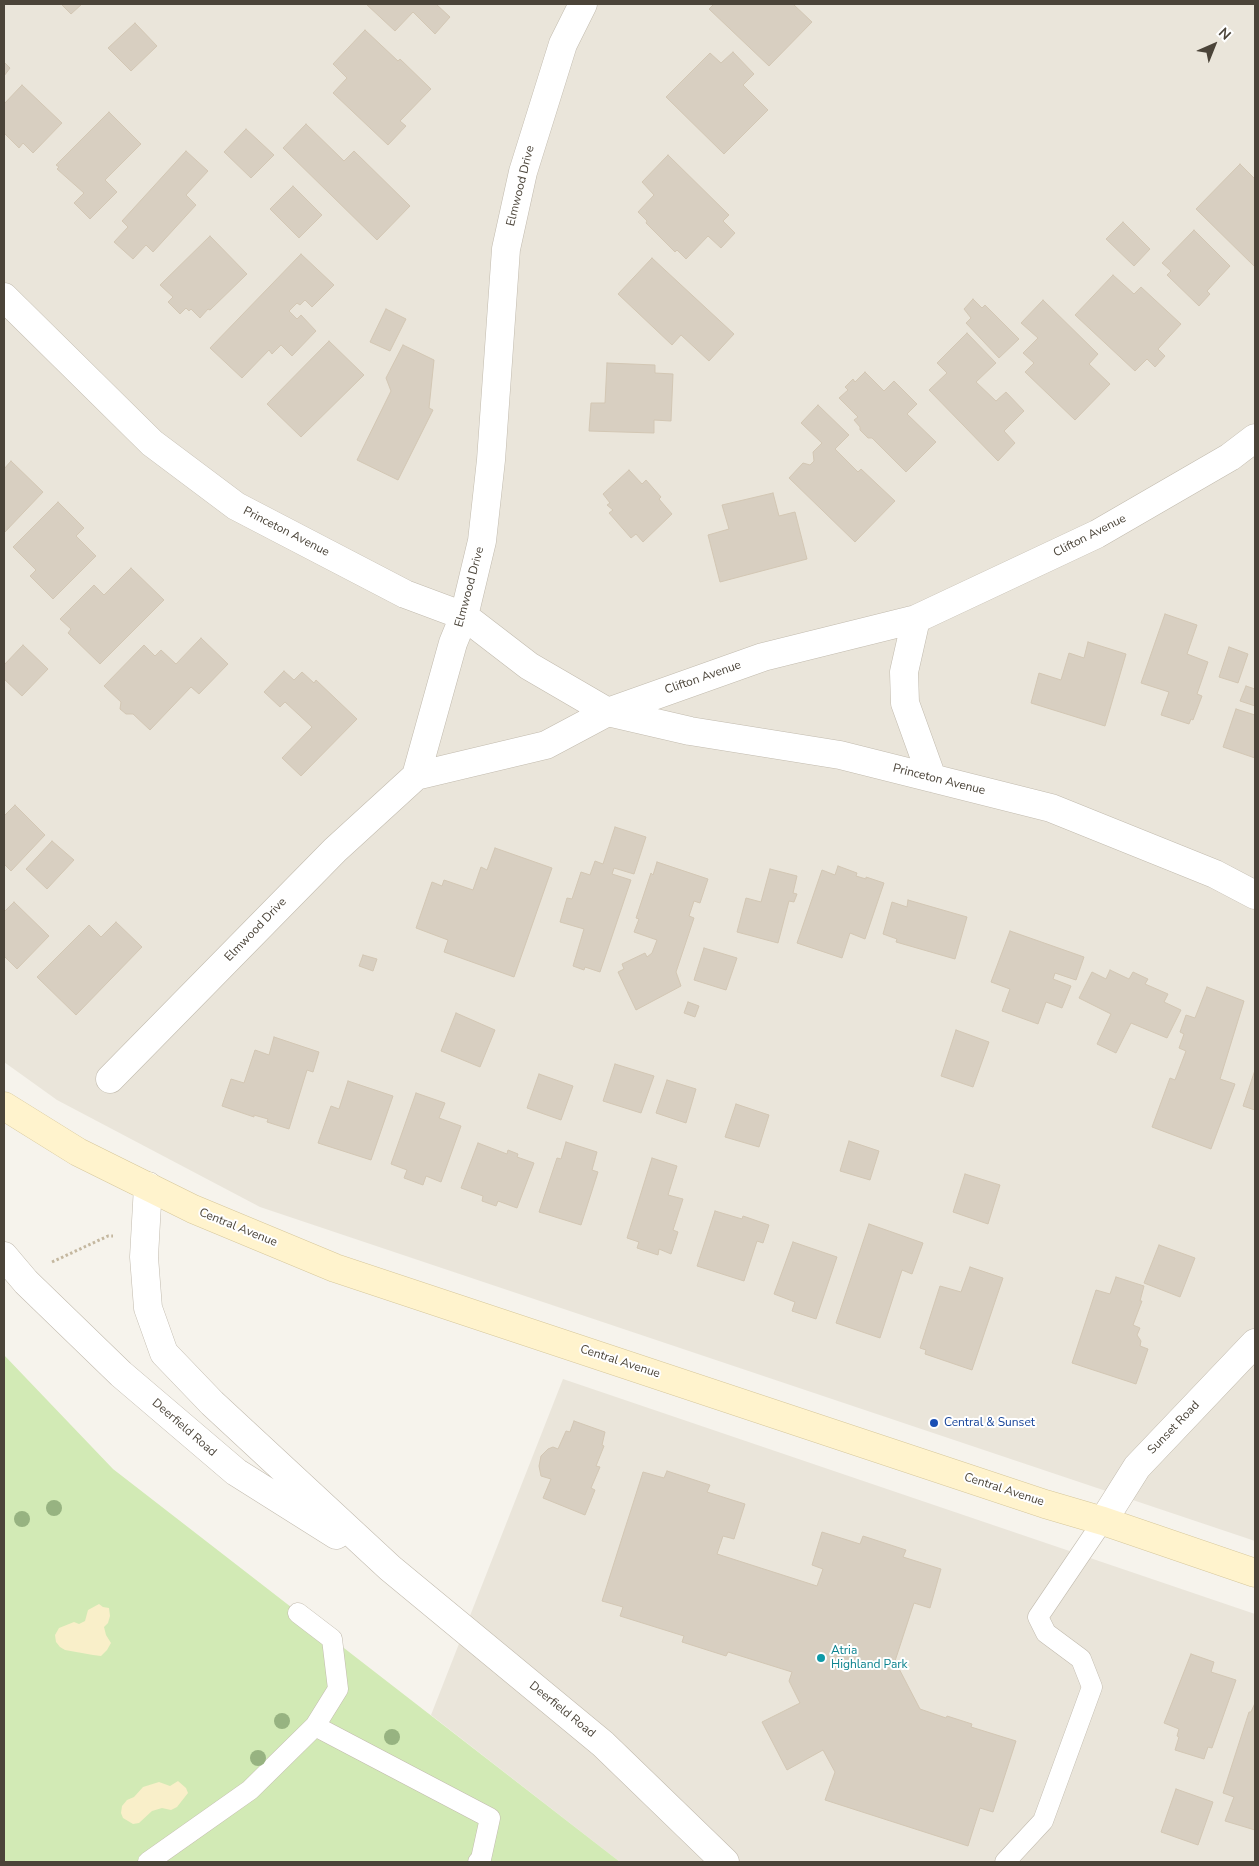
<!DOCTYPE html>
<style>
body{margin:0}
#map{position:relative;width:1259px;height:1866px;overflow:hidden;background:#f6f3ec;font-family:"Nunito Sans",sans-serif}
canvas{display:block}
.frame{position:absolute;inset:0;border:5px solid #4b4439;pointer-events:none}
.north{position:absolute;left:1189px;top:20px;width:50px;height:50px;-webkit-text-stroke:4px #fff;paint-order:stroke;rotate:44deg;font-size:14px;font-weight:700;line-height:20px;text-align:center;color:#4b4439}
.north::after{content:'';display:block;margin:auto;width:18px;height:22px;background:#4b4439;clip-path:polygon(50% 0,100% 100%,50% 72%,0 100%)}
</style>
<div id="map">
<canvas width="1259" height="1866"></canvas>
<div class="frame"></div>
<div class="north">N</div>
</div>
<script>
const g = document.querySelector('canvas').getContext('2d');
g.lineJoin = 'round';
function fillPath(path, color) { g.fillStyle = color; g.fill(path, 'evenodd'); }
const shape = rows => new Path2D(rows.map(r => 'M' + r).join(''));
function stroke(path, color, width, dash) { g.strokeStyle = color; g.lineWidth = width; g.lineCap = dash ? 'butt' : 'round'; g.setLineDash(dash || []); g.stroke(path); }
function label(font, color, halo, rows, align = 'center') {
  g.font = font + ' "Nunito Sans",sans-serif'; g.lineWidth = 4; g.setLineDash([]); g.textBaseline = 'middle'; g.strokeStyle = halo; g.fillStyle = color; for (const [text, x, y, turn = 0] of rows) {
    g.save(); g.translate(x, y); g.rotate((+turn || 0) * Math.PI / 180); g.textAlign = isNaN(turn) ? turn : align; if (halo) g.strokeText(text, 0, 0); g.fillText(text, 0, 0); g.restore();
  }
}
fillPath(shape([
 [4,4,1255,4,1255,1541,260,1207,57,1100,4,1062],
 [563,1379,1255,1614,1255,1862,620,1862,431,1715]
]), '#eae5da');
fillPath(shape([
 [4,1355,113,1469,620,1862,4,1862]
]), '#d2eab5');
fillPath(shape([
 [99,1604,103,1607,109,1608,110,1616,108,1623,104,1627,106,1635,111,1643,107,1650,101,1656,93,1655,65,1650,60,1647,56,1642,55,1635,59,1628,74,1622,79,1624,85,1621,88,1610],
 [178,1781,186,1788,188,1793,177,1807,171,1810,162,1808,152,1811,139,1823,133,1824,123,1818,121,1813,122,1806,127,1800,134,1797,143,1787,159,1782,170,1786]
]), '#f9efc9');
const building = shape([
 [61,4,82,4,71,14,61,4],
 [366,4,436,4,450,17,435,34,413,12,395,31,366,4],
 [714,4,793,4,812,22,769,66,709,9,714,4],
 [135,23,157,46,131,71,108,48,135,23],
 [365,30,398,61,400,59,431,89,400,121,406,126,388,145,333,93,347,78,333,64,365,30],
 [733,52,754,74,743,85,768,110,724,154,666,97,710,53,721,63,733,52],
 [4,62,10,68,4,76,4,62],
 [22,85,62,123,33,153,23,143,19,148,4,133,4,104,22,85],
 [109,112,141,144,105,180,117,192,90,219,74,203,84,193,57,169,59,167,56,165,109,112],
 [306,124,344,161,354,151,410,206,377,240,283,148,306,124],
 [246,129,274,155,251,178,224,152,246,129],
 [186,151,208,171,186,195,196,205,153,252,146,245,133,259,114,242,128,227,122,221,186,151],
 [668,155,729,215,723,221,735,233,721,248,708,236,686,259,677,250,675,252,646,223,647,221,638,212,654,195,642,182,668,155],
 [1240,164,1255,179,1255,267,1196,209,1240,164],
 [293,186,322,215,299,238,270,209,293,186],
 [1123,222,1150,249,1134,266,1106,239,1123,222],
 [1194,230,1230,266,1207,291,1210,294,1199,306,1167,275,1171,271,1162,263,1194,230],
 [210,236,247,274,210,310,208,309,200,318,191,309,189,311,186,308,180,314,168,302,173,297,160,285,210,236],
 [301,254,334,285,312,307,305,300,300,305,297,303,289,311,297,319,301,315,316,331,292,356,281,345,272,354,269,350,242,378,210,348,301,254],
 [652,258,734,334,709,361,681,335,672,345,618,294,652,258],
 [1113,275,1134,294,1141,287,1181,324,1158,349,1165,356,1155,367,1147,359,1135,371,1075,315,1113,275],
 [973,299,982,308,985,305,1019,339,999,358,966,323,971,318,964,309,973,299],
 [1043,300,1098,354,1089,364,1110,384,1075,420,1025,372,1034,363,1023,353,1038,338,1021,323,1043,300],
 [386,309,406,319,390,351,370,342,386,309],
 [967,333,996,363,976,382,996,401,1006,392,1024,411,1004,431,1015,443,998,461,929,390,947,373,937,363,967,333],
 [329,341,364,375,301,437,267,404,329,341],
 [403,345,434,360,429,408,433,410,398,480,357,460,391,391,386,378,403,345],
 [607,363,655,365,655,373,673,374,671,421,654,420,654,433,589,431,591,403,605,403,607,363],
 [865,372,884,391,894,381,917,404,907,414,936,442,906,472,872,438,868,438,860,430,860,427,854,420,858,417,839,398,848,390,845,387,853,379,855,382,865,372],
 [818,405,849,435,835,449,858,472,861,469,895,501,855,542,789,478,803,463,810,465,814,461,813,452,822,443,801,423,818,405],
 [11,461,43,492,4,533,4,469,11,461],
 [629,470,642,484,646,480,661,497,659,499,672,514,643,542,636,534,631,538,609,513,613,510,607,505,610,503,603,494,629,470],
 [773,493,779,516,795,512,807,559,720,582,708,535,729,529,722,505,773,493],
 [58,502,84,528,76,536,96,556,53,599,30,576,36,570,13,547,58,502],
 [131,568,164,600,100,664,68,633,71,629,60,619,94,585,104,595,131,568],
 [1165,614,1197,625,1187,654,1208,662,1197,694,1202,696,1193,720,1191,719,1189,724,1161,715,1169,692,1141,683,1165,614],
 [201,638,228,664,199,694,191,687,150,730,133,714,126,714,120,709,121,702,104,686,144,645,155,656,161,650,176,664,201,638],
 [1088,642,1126,654,1105,726,1031,703,1039,673,1061,680,1069,653,1084,658,1088,642],
 [23,645,48,669,22,696,4,679,4,665,23,645],
 [1229,647,1248,654,1238,683,1219,677,1229,647],
 [284,671,294,680,302,672,314,683,316,680,357,719,301,776,282,758,312,727,285,702,280,707,264,692,284,671],
 [1246,686,1255,689,1255,706,1240,701,1246,686],
 [1236,709,1255,715,1255,758,1223,747,1236,709],
 [15,805,45,835,11,871,4,864,4,816,15,805],
 [615,827,646,837,634,874,614,868,612,874,631,880,600,972,585,967,584,970,573,966,584,929,560,922,567,898,572,899,581,872,590,875,595,861,603,864,615,827],
 [52,841,74,860,47,889,26,869,52,841],
 [495,848,552,868,514,977,444,952,448,940,416,928,432,882,442,886,444,880,473,890,481,867,487,870,495,848],
 [657,862,708,879,700,903,694,901,689,916,694,918,676,972,681,986,636,1010,618,972,624,969,622,964,645,953,647,957,652,953,657,940,634,932,639,919,636,918,651,873,653,875,657,862],
 [838,866,857,873,856,876,866,879,866,877,884,883,865,939,850,933,842,958,797,943,822,870,835,875,838,866],
 [770,869,797,876,793,893,797,894,794,902,789,901,778,943,737,932,746,898,761,902,770,869],
 [908,900,967,917,955,959,896,942,897,939,883,934,892,902,907,907,908,900],
 [14,902,49,936,17,969,4,956,4,912,14,902],
 [116,922,142,947,76,1015,37,977,89,925,101,937,116,922],
 [1010,931,1084,957,1076,980,1055,973,1053,979,1071,986,1062,1008,1046,1002,1038,1024,1002,1011,1010,989,991,982,1010,931],
 [704,948,737,958,726,990,694,980,704,948],
 [363,955,377,959,373,971,359,966,363,955],
 [1110,970,1129,979,1133,972,1148,979,1145,984,1168,994,1164,1002,1181,1010,1167,1038,1131,1023,1116,1053,1097,1044,1111,1014,1079,998,1092,972,1106,979,1110,970],
 [1207,987,1244,1001,1220,1079,1235,1084,1211,1149,1152,1127,1170,1078,1175,1080,1186,1051,1179,1048,1184,1034,1180,1032,1186,1015,1195,1018,1207,987],
 [688,1002,699,1006,695,1017,684,1013,688,1002],
 [456,1013,495,1030,480,1067,441,1051,456,1013],
 [956,1030,989,1042,973,1087,941,1076,956,1030],
 [274,1037,319,1052,313,1072,307,1070,289,1129,267,1122,268,1119,254,1115,254,1117,222,1106,231,1079,244,1083,255,1050,269,1055,274,1037],
 [615,1064,654,1076,641,1113,603,1101,615,1064],
 [1255,1070,1255,1110,1243,1106,1255,1070],
 [539,1074,573,1086,561,1120,527,1108,539,1074],
 [667,1080,696,1089,686,1123,656,1113,667,1080],
 [348,1081,393,1096,371,1160,318,1143,331,1106,339,1109,348,1081],
 [416,1093,445,1103,439,1118,461,1126,441,1182,426,1176,423,1185,404,1178,407,1170,391,1164,416,1093],
 [736,1104,769,1115,759,1147,725,1137,736,1104],
 [849,1141,879,1151,870,1180,840,1171,849,1141],
 [566,1142,597,1152,592,1170,598,1172,581,1225,539,1212,557,1158,561,1159,566,1142],
 [478,1143,507,1154,508,1150,518,1154,517,1157,534,1163,517,1208,498,1201,496,1206,482,1201,483,1196,461,1188,478,1143],
 [652,1158,677,1166,668,1195,683,1199,673,1230,678,1232,671,1254,659,1249,658,1255,637,1248,639,1242,627,1238,652,1158],
 [965,1174,1000,1185,988,1224,953,1212,965,1174],
 [715,1211,742,1219,743,1216,769,1225,763,1243,757,1241,744,1281,697,1266,715,1211],
 [869,1224,923,1243,912,1274,902,1270,880,1338,836,1323,869,1224],
 [793,1242,837,1257,816,1319,792,1311,795,1302,774,1294,793,1242],
 [1159,1245,1195,1258,1180,1297,1144,1283,1159,1245],
 [970,1267,1003,1278,972,1370,925,1354,926,1350,920,1348,940,1286,961,1292,970,1267],
 [1116,1277,1144,1286,1140,1301,1142,1301,1133,1325,1140,1328,1137,1335,1141,1341,1140,1346,1148,1349,1136,1384,1072,1363,1096,1290,1110,1294,1116,1277],
 [574,1421,605,1432,602,1445,604,1446,596,1466,600,1467,591,1488,595,1490,585,1515,543,1498,551,1479,541,1476,539,1466,541,1456,548,1449,553,1447,558,1449,566,1431,570,1432,574,1421],
 [667,1471,710,1485,707,1492,745,1504,734,1539,723,1536,717,1554,817,1586,823,1569,812,1565,822,1532,860,1544,863,1536,906,1550,903,1557,941,1569,930,1608,914,1603,895,1661,920,1709,946,1718,947,1716,972,1724,971,1727,1016,1741,993,1812,980,1808,968,1846,825,1800,835,1772,823,1750,787,1770,762,1722,800,1703,789,1681,792,1672,728,1652,726,1656,682,1642,684,1636,620,1616,623,1607,602,1601,643,1472,664,1478,667,1471],
 [1191,1654,1214,1662,1211,1672,1236,1680,1212,1748,1208,1747,1204,1759,1175,1750,1179,1737,1177,1736,1179,1729,1164,1723,1191,1654],
 [1255,1703,1255,1830,1225,1821,1234,1797,1223,1793,1249,1712,1251,1712,1255,1703],
 [1176,1789,1213,1802,1198,1845,1161,1832,1176,1789]
]);
fillPath(building, '#d8cfc1');
stroke(building, '#d3c7b4', 1);
const service = shape([
 [315,1726,490,1818,481,1859,478,1862],
 [148,1862,250,1790,315,1726,338,1689,332,1639,298,1613],
 [1005,1862,1043,1821,1092,1687,1081,1659,1046,1633,1038,1617,1103,1521]
]);
const minor = shape([
 [4,297,152,443,236,506,405,594,464,616,529,666,608,712,690,731,840,755,1051,808,1215,874,1255,895],
 [916,619,904,672,905,703,932,778],
 [416,776,546,745,608,712,763,657,916,619,1097,534,1230,457,1255,438],
 [110,1079,335,850,416,776,453,643,464,616,482,541,491,460,506,249,523,172,563,44,583,4],
 [1103,1521,1137,1467,1255,1343]
]);
const tertiary = shape([
 [148,1186,144,1257,148,1308,164,1353,212,1403,390,1568,603,1744,725,1862],
 [4,1256,26,1282,121,1374,236,1472,336,1535]
]);
const secondary = shape([
 [4,1106,78,1152,193,1209,335,1268,1045,1504,1103,1521,1255,1573]
]);
stroke(service, '#c2bbae', 21);
stroke(minor, '#c2bbae', 29);
stroke(tertiary, '#c2bbae', 29);
stroke(secondary, '#d6c79b', 29);
stroke(shape([
 [52,1262,108,1236,113,1236]
]), '#c4b79f', 3, [2.5, 2.5]);
stroke(service, '#fff', 20);
stroke(minor, '#fff', 28);
stroke(tertiary, '#fff', 28);
stroke(secondary, '#fff3cd', 28);
g.fillStyle = '#97b381';
for (const [x, y] of [
 [54,1508],
 [22,1519],
 [282,1721],
 [392,1737],
 [258,1758]
]) { g.beginPath(); g.arc(x, y, 8, 0, 2 * Math.PI); g.fill(); }
for (const [x, y, r, color] of [
 [934,1423,5,"#1a4fb4"],
 [821,1658,5,"#0f9aa8"]
]) { const dot = new Path2D(); dot.arc(x, y, r, 0, 2 * Math.PI); g.fillStyle = color; g.fill(dot); stroke(dot, '#fff', 2); }
label('12px', '#4b4439', '#fff', [
 ["Elmwood Drive",521,186,-76],
 ["Princeton Avenue",286,532,27],
 ["Clifton Avenue",1090,536,-27],
 ["Elmwood Drive",470,587,-75],
 ["Clifton Avenue",703,678,-19],
 ["Princeton Avenue",939,780,14],
 ["Elmwood Drive",256,930,-46],
 ["Central Avenue",238,1228,22],
 ["Central Avenue",620,1362,18],
 ["Deerfield Road",184,1428,41],
 ["Sunset Road",1174,1428,-46],
 ["Central Avenue",1004,1490,18],
 ["Deerfield Road",562,1710,39]
]);
label('12px', '#164399', '#fff', [
 ["Central & Sunset",944,1423]
], 'left');
label('12px', '#0d838f', '#fff', [
 ["Atria",831,1651],
 ["Highland Park",831,1665]
], 'left');
</script>
